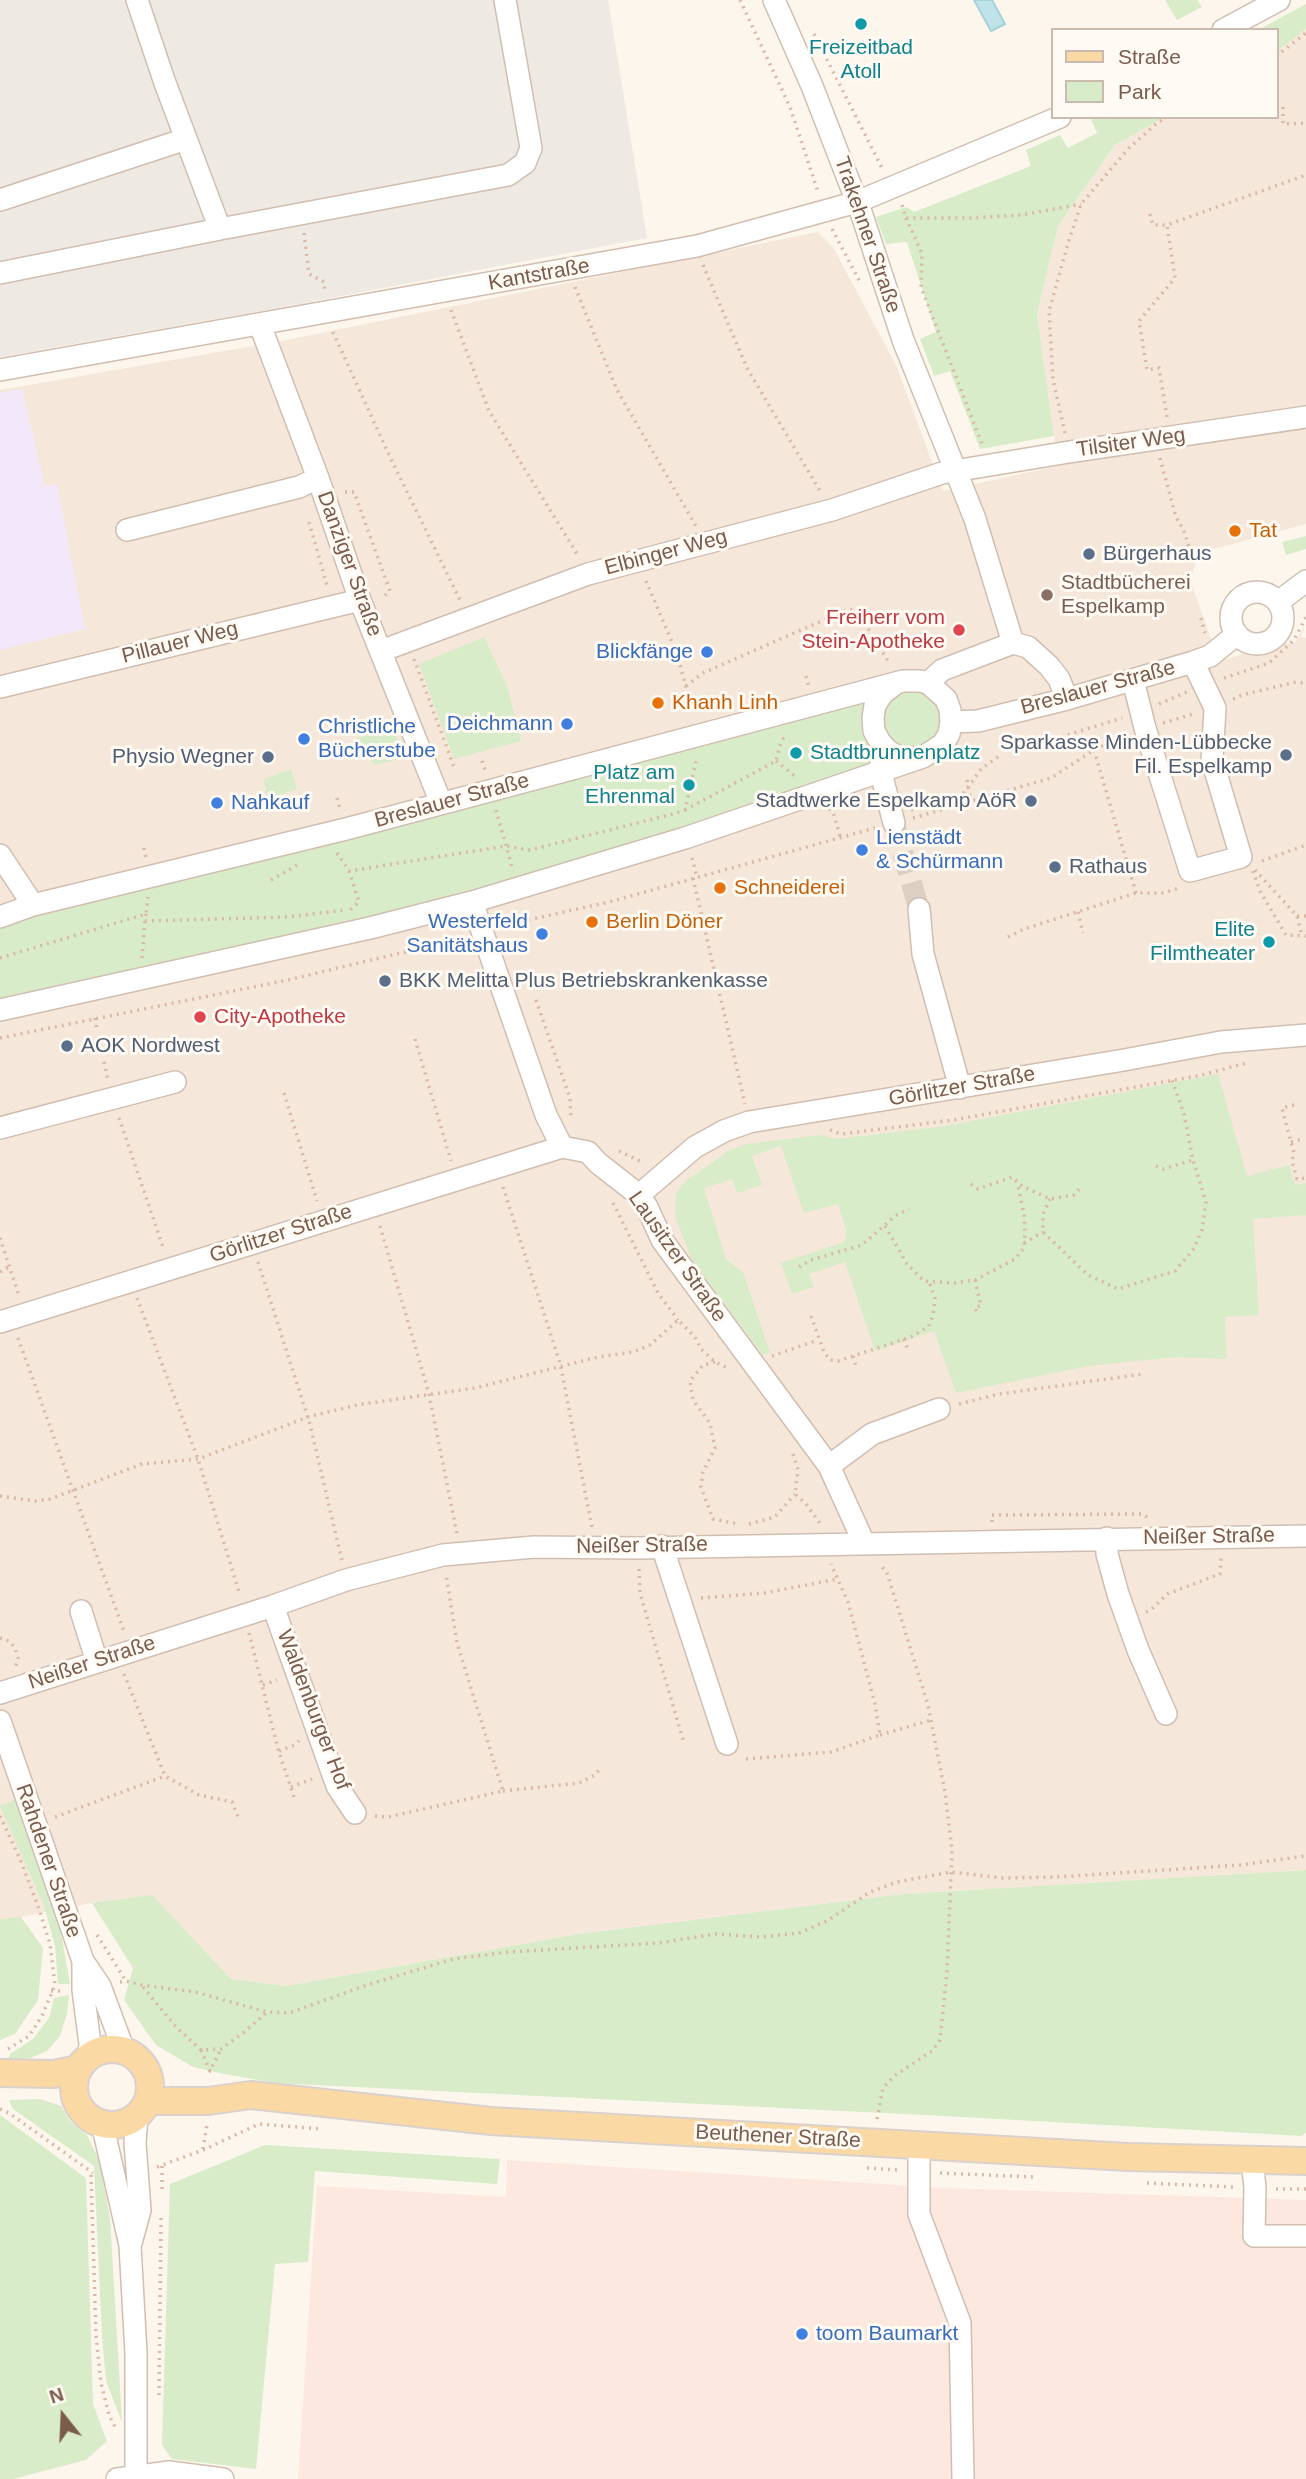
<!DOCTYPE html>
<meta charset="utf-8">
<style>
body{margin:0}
#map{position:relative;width:1306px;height:2479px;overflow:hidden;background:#fdf6ec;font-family:Helvetica,sans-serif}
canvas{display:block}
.legend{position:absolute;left:1051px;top:28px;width:228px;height:91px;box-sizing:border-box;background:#fffaf3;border:2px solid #cabbb1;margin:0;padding:9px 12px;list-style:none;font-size:21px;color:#7a5c4d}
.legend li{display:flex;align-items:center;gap:14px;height:35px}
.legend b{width:35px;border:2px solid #cabbb1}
.north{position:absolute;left:28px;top:2381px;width:70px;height:70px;-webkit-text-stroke:5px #fffaf3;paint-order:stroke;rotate:342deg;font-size:19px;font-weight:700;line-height:28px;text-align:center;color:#7a5c4d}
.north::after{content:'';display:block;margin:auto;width:24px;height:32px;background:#7a5c4d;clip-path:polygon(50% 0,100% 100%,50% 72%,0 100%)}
</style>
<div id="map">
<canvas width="1306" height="2479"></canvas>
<ul class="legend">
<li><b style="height:9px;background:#fbd9a5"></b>Straße</li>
<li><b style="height:19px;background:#d8ecc9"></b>Park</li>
</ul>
<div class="north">N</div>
</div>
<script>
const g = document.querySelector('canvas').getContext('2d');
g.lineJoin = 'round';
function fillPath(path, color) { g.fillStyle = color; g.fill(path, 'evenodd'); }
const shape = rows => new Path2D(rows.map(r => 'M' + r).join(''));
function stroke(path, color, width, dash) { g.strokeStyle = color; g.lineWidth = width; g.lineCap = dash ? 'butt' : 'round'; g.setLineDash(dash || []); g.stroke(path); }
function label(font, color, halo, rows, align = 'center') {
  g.font = font + ' Helvetica,sans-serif'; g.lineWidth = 6; g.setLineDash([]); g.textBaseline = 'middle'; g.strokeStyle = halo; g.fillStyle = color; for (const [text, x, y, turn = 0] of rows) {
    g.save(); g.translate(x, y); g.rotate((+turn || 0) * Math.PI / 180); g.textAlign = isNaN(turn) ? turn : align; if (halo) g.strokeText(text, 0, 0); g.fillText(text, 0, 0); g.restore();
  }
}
fillPath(shape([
 [1306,29,1306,524,1199,553,1190,580,1219,661,1277,644,1295,643,1306,623,1301,637,1306,638,1306,1870,903,1894,579,1934,286,1986,231,1979,151,1896,91,1903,21,1917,0,1919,0,390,282,341,818,232,833,247,896,365,943,491,1058,466,1037,314,1058,226,1115,145,1165,117,1276,117,1276,52]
]), '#f5e8da');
fillPath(shape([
 [507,2160,944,2188,1306,2200,1306,2479,298,2479,317,2186,506,2197]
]), '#fde8e0');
fillPath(shape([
 [0,0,608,0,647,238,278,308,0,357]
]), '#efe9e4');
fillPath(shape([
 [22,389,45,486,57,484,85,629,0,650,0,393]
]), '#f3e8fa');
fillPath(shape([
 [1165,0,1197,0,1202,7,1177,20],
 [1306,4,1306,29,1276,52,1276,30,1258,30],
 [1094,117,1165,117,1115,145,1058,226,1037,314,1054,436,980,449,950,371,934,376,920,339,936,332,907,242,886,244,876,217,906,207,914,212,1031,166,1026,150,1060,135,1068,148,1097,133,1091,119],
 [1306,536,1306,549,1286,555,1282,542],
 [484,637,508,688,521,741,454,759,419,664],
 [915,688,933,695,943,720,937,736,923,746,870,765,677,829,397,914,0,1001,0,925,26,915],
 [392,726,404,758,374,765,355,739],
 [291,769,297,789,267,799,264,779],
 [1218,1074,1247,1176,1289,1165,1295,1185,1306,1183,1306,1215,1253,1219,1259,1315,1225,1317,1227,1359,1176,1357,1088,1366,956,1393,934,1331,875,1351,845,1262,809,1274,814,1287,792,1294,781,1263,845,1242,846,1230,838,1204,804,1213,781,1146,752,1156,762,1185,737,1193,732,1179,704,1188,726,1259,743,1272,770,1353,763,1355,692,1260,675,1217,676,1194,686,1181,728,1151,746,1144,820,1135,837,1139,945,1126],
 [16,1799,59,1922,70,1984,58,1984,55,1946,44,1906,0,1806],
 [1306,1870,1306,2133,1301,2136,944,2116,275,2083,224,2074,193,2067,156,2045,124,2000,133,1968,92,1903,152,1895,231,1979,286,1986,579,1934,903,1894],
 [21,1917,43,1948,38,2000,15,2034,0,2040,0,1919],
 [69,1995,67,2014,60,2036,47,2051,31,2058,8,2060,10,2054,33,2039,49,2018,54,1998],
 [40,2099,61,2106,70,2121,87,2135,99,2160,110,2218,122,2422,106,2381,102,2337,94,2166,13,2109,9,2100],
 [0,2115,86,2178,93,2404,107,2441,86,2460,13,2479,0,2479],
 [265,2145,500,2159,497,2184,315,2171,308,2262,275,2264,256,2469,172,2459,162,2445,170,2184]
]), '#d8ecc9');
const water = shape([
 [974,0,992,0,1005,24,991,31,974,0]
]);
fillPath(water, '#bfe3e8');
stroke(water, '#a5d3da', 2);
stroke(shape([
 [894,823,919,909]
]), '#dcd0c4', 21, [21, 10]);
const minor = shape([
 [137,0,165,83,220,229,508,175,525,163,531,148,505,0],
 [774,0,812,86,862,215,903,340,975,519,1013,643],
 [1223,30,1279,0],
 [0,200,186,139],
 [0,273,220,229],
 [260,325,318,478,360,600,441,803],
 [0,370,697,246,857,202,1060,117],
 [127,530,299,487,318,478],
 '1231 618a26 26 0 1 1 52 0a26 26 0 1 1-52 0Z',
 [1278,602,1306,581],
 [381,651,588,574,832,510,942,473,1069,452,1306,417],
 [1133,680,1145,728,1190,871,1241,857,1212,760,1215,708,1193,662],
 [928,683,942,670,1013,643,1028,647,1049,666,1059,679,1067,699],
 [895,684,882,694,875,705,873,718,874,731,880,742,888,751,899,757,917,758],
 [0,687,360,600],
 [951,722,978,721,1067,699,1193,662,1210,656,1237,634],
 [881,758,881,773,894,823],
 [0,855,33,905],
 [472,902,546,1115,562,1147],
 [919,909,923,954,960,1088],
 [0,917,33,905,346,829,903,681,920,681,928,683,946,699,950,710,951,722,949,734,943,744,923,757,685,838,472,902,370,928,0,1010],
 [0,1128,175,1082],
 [639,1195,695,1147,724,1131,749,1122,1124,1060,1221,1042,1306,1035],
 [0,1322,562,1147,588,1152,598,1163,639,1195,647,1207,662,1240,829,1466,864,1543],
 [829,1466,872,1434,939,1409],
 [1107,1538,1107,1554,1118,1594,1138,1650,1166,1714],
 [662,1546,727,1744],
 [273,1606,337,1786,355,1813],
 [81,1611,97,1662],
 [0,1693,273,1606,346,1580,443,1555,534,1547,639,1548,1306,1536],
 [0,1721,83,1961,100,1986,124,2051],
 [83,1961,83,1990,90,2044,89,2057],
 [102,2123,130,2245,136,2353,136,2479],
 [919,2145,919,2214,960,2323,963,2479],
 [1252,2160,1255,2188,1254,2236,1306,2236],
 [131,2243,140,2210,135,2143,137,2116],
 [117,2479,169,2472,223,2479]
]);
const major = shape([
 '74 2087a38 38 0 1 1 76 0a38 38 0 1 1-76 0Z',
 [0,2073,54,2074,78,2069],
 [148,2101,208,2101,251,2095,491,2121,1128,2157,1306,2161]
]);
stroke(minor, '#d1beb0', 24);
stroke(major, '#dad1cd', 30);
stroke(shape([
 [740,0,790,107,818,192],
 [814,34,882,168],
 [1276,56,1306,33],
 [1283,107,1283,124,1306,123],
 [902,205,906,218,971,218,1022,215,1081,204],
 [1150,214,1153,225,1167,225],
 [906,218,922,254,921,287,982,444],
 [832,229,861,284],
 [304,233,309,274,324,282,325,293],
 [703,265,747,368,820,491],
 [575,287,617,390,696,526],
 [451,310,489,411,579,557],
 [333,332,389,455,460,600],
 [1167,417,1159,368,1147,370,1139,321,1175,278,1167,225,1306,175],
 [1065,433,1053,380,1049,311,1069,240,1081,204,1129,148,1157,123,1167,117],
 [1160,458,1176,517,1184,531,1193,559],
 [345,492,354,492,390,591,382,598],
 [309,522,328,589],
 [646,581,677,654,692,709],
 [1201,618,1205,633],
 [414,659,454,767],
 [806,676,809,687],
 [1224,678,1269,663,1294,640,1306,617],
 [686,686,703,673,849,609,858,612,888,661],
 [1233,699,1242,695,1296,682,1306,683],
 [1159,704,1187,692],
 [1163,723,1193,714],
 [1041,743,1122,718],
 [1094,750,1136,893],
 [482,761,486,773],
 [776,761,796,777],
 [967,780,971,802],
 [337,798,340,809],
 [829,809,833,812,840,836],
 [496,810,513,871],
 [685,810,776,761,781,742,786,734],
 [911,810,961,797,981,769,1002,754],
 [913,818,1051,778,1094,750,1126,734],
 [144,848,146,858],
 [337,853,349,871,506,846,530,850,673,814,685,810,697,757],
 [692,858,697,877],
 [1262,861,1306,845],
 [1255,870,1297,916,1301,932],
 [349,871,359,902,350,910],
 [1253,871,1260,891,1286,935,1306,936],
 [693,878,745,1104],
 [271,880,301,863],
 [1078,912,1083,933],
 [146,914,145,921,287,917,345,910],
 [1297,916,1306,916],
 [501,926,609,902,875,828],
 [1008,937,1024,929,1136,893,1164,893,1179,888],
 [0,958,146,914,148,897],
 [142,958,145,921],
 [536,1000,570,1098,571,1118],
 [95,1018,97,1031],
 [0,1038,288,980,463,938],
 [415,1039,451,1161],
 [104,1062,108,1080],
 [284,1093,317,1201],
 [1294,1105,1282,1108,1294,1153,1292,1161,1297,1179,1306,1178],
 [119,1118,164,1250],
 [830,1130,841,1134,953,1120,1202,1075,1246,1063],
 [1291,1142,1302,1139],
 [619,1151,644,1163],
 [1156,1166,1163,1169,1193,1160],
 [971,1184,978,1189,1012,1177,1022,1186,1050,1199,1074,1195,1081,1187],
 [503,1187,560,1363,592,1527],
 [1050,1199,1043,1214,1043,1232,1088,1275,1118,1289,1175,1271,1193,1250,1202,1230,1206,1202,1193,1160,1184,1114,1172,1080],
 [613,1203,658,1293,678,1320],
 [380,1226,429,1394,457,1534],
 [885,1226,907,1264,924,1281,954,1283,975,1280,1015,1259,1024,1248,1025,1234,1024,1214,1017,1182],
 [0,1238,19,1296],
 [1024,1243,1043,1232],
 [258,1262,310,1424,342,1561],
 [799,1267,811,1260,862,1245,895,1216,909,1209],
 [0,1272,9,1267],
 [975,1280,981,1306,975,1307,977,1314],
 [137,1298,198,1459,240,1595],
 [811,1316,824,1352,830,1360,838,1361,911,1337,928,1327,933,1316,935,1298,929,1281],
 [18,1338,125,1634],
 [904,1339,907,1348],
 [772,1356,818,1340],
 [853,1356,856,1366],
 [715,1362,703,1365,690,1381,693,1400,710,1423,715,1448,703,1472,701,1487,713,1519,738,1524],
 [959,1404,999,1394,1143,1374],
 [793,1454,798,1470,795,1494,806,1504,822,1526],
 [0,1496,35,1501,50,1499,142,1464,198,1459,308,1417,357,1405,475,1388,598,1357,633,1352,650,1345,678,1320,695,1337,701,1349,715,1362,730,1369],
 [992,1522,992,1515,1143,1514,1147,1517],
 [749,1524,775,1517,795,1494],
 [639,1569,640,1593,684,1743],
 [701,1598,764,1593,838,1579],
 [1146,1612,1152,1609,1167,1594,1220,1574,1221,1558],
 [249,1633,278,1749,295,1800],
 [0,1638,9,1641,15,1648,18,1658,15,1668],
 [124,1674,165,1776,199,1795,232,1802,239,1819],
 [263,1685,277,1680],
 [880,1735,931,1720],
 [279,1751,294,1745,299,1741],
 [746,1759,831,1752,880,1735,875,1704,848,1602,831,1564],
 [291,1787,312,1779],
 [503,1791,579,1783,595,1775,600,1769],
 [0,1816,20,1859,38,1906,50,1944,55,1985,42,2016,29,2036,8,2049],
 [375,1816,388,1817,503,1791,457,1643,446,1574],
 [55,1817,165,1776],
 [97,1935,126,1981],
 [120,1982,126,1981,142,1985,195,1992,267,2012,289,2013,367,1985,453,1959,508,1952,658,1943,716,1934,761,1937,799,1933,827,1921,870,1892,897,1882,951,1872,1003,1878,1057,1877,1240,1865,1306,1856],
 [143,1987,176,2027,201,2050,221,2049,243,2033,266,2013],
 [51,1991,64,1991],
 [201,2050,210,2071,221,2049],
 [0,2109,9,2113,93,2173],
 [877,2119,883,2088,894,2076,932,2051,940,2040,947,1972,952,1850,945,1792,928,1705,887,1573,880,1564],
 [203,2149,207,2125],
 [157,2167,203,2150,259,2124,322,2129],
 [867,2168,898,2170],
 [940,2173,1034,2177],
 [91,2175,96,2335,101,2383,109,2415,115,2427],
 [1147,2183,1233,2187],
 [162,2189,162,2166],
 [1276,2189,1306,2189],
 [159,2395,161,2218]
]), '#d9b8a5', 3.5, [2, 5]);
stroke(minor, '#fff', 21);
stroke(major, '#fbd9a5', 26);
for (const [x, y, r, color] of [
 [861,24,7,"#0f9aa8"],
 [1235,531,7,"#e8710a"],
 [1089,554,7,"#5c6f8a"],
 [1047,595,7,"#8d6e63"],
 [959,630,7,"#e0444e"],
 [707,652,7,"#3f7fe0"],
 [658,703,7,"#e8710a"],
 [567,724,7,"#3f7fe0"],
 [304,739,7,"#3f7fe0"],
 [796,753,7,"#0f9aa8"],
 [1286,755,7,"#5c6f8a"],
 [268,757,7,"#5c6f8a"],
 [689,785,7,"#0f9aa8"],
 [1031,801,7,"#5c6f8a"],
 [217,803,7,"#3f7fe0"],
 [862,850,7,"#3f7fe0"],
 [1055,867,7,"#5c6f8a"],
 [720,888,7,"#e8710a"],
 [592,922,7,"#e8710a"],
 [542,934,7,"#3f7fe0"],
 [1269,942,7,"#0f9aa8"],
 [385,981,7,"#5c6f8a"],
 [200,1017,7,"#e0444e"],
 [67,1046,7,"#5c6f8a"],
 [802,2334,7,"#3f7fe0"]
]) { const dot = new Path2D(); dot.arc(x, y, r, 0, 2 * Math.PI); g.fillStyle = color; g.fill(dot); stroke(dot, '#fffaf3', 2.5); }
label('21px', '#0d838f', '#fffaf3', [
 ["Freizeitbad",861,48,"center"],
 ["Atoll",861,72,"center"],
 ["Stadtbrunnenplatz",810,753,"left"],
 ["Platz am",675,773],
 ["Ehrenmal",675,797],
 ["Elite",1255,930],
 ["Filmtheater",1255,954]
], 'right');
label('21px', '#7a5c4d', '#fffaf3', [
 ["Trakehner Straße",867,235,71],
 ["Kantstraße",539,275,-10],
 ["Tilsiter Weg",1131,443,-8],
 ["Elbinger Weg",666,553,-15],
 ["Danziger Straße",349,564,70],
 ["Pillauer Weg",180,643,-14],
 ["Breslauer Straße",1098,688,-15],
 ["Breslauer Straße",452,801,-15],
 ["Görlitzer Straße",962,1087,-10],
 ["Görlitzer Straße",281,1234,-18],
 ["Lausitzer Straße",677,1257,55],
 ["Neißer Straße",1209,1537,-1],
 ["Neißer Straße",642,1546,-1],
 ["Neißer Straße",92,1663,-18],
 ["Waldenburger Hof",313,1710,69],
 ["Rahdener Straße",48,1861,71],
 ["Beuthener Straße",778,2137,3]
]);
label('21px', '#c56008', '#fffaf3', [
 ["Tat",1249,531],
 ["Khanh Linh",672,703],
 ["Schneiderei",734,888],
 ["Berlin Döner",606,922]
], 'left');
label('21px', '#4e5e75', '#fffaf3', [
 ["Bürgerhaus",1103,554],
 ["Sparkasse Minden-Lübbecke",1272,743,"right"],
 ["Fil. Espelkamp",1272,767,"right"],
 ["Physio Wegner",254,757,"right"],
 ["Stadtwerke Espelkamp AöR",1017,801,"right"],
 ["Rathaus",1069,867],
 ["BKK Melitta Plus Betriebskrankenkasse",399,981],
 ["AOK Nordwest",81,1046]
], 'left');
label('21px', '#785e54', '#fffaf3', [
 ["Stadtbücherei",1061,583],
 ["Espelkamp",1061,607]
], 'left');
label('21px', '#be3a42', '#fffaf3', [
 ["Freiherr vom",945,618],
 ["Stein-Apotheke",945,642],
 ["City-Apotheke",214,1017,"left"]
], 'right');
label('21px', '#366cbe', '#fffaf3', [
 ["Blickfänge",693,652,"right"],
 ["Deichmann",553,724,"right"],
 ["Christliche",318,727],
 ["Bücherstube",318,751],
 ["Nahkauf",231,803],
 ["Lienstädt",876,838],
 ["& Schürmann",876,862],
 ["Westerfeld",528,922,"right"],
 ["Sanitätshaus",528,946,"right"],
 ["toom Baumarkt",816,2334]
], 'left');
</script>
